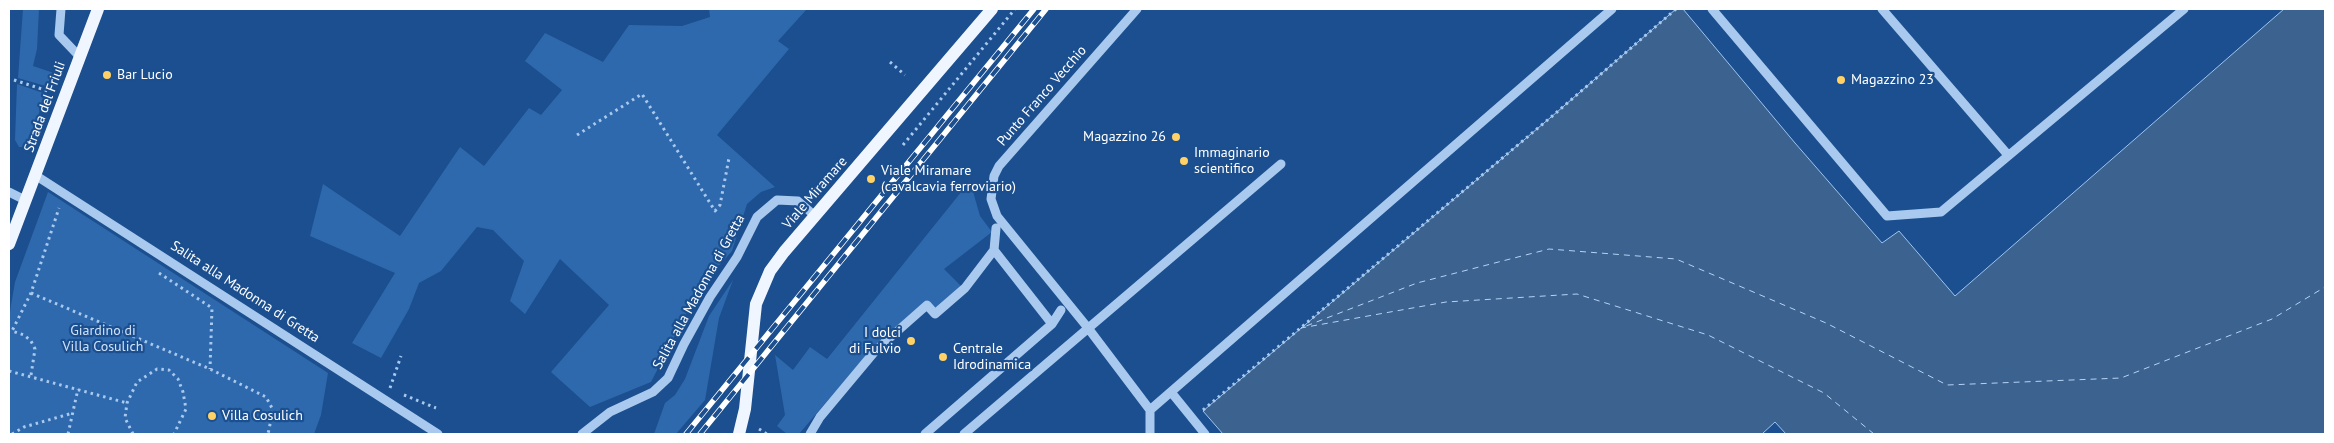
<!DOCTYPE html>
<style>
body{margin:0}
#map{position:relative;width:2334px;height:443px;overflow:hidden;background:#1b4f8f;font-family:"PT Sans",sans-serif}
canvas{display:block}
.frame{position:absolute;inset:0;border:10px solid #fff;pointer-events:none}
</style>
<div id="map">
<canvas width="2334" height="443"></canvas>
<div class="frame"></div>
</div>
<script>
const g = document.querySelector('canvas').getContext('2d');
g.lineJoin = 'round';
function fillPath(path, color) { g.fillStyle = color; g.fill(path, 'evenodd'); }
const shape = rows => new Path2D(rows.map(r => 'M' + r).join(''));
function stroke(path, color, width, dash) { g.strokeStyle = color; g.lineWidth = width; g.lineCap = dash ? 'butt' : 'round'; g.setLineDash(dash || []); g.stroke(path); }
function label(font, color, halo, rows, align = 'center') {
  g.font = font + ' "PT Sans",sans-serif'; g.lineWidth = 4.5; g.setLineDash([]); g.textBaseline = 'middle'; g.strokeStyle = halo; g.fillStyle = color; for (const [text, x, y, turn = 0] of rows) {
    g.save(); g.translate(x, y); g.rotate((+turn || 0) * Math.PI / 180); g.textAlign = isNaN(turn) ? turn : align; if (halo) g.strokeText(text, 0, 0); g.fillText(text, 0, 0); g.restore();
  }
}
fillPath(shape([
 [23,9,39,9,37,49,33,66,54,73,49,87,18,78],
 [709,9,807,9,778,41,789,49,717,135,775,187,761,192,747,204,732,251,700,287,651,382,590,407,551,372,609,305,560,259,525,314,510,301,524,261,493,230,477,227,441,271,419,283,409,309,381,358,352,343,395,273,310,236,323,184,400,236,460,147,484,166,529,108,541,115,562,90,525,61,545,33,603,62,629,25,682,26,710,17],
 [17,84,46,94,28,143,23,147,19,147,15,140],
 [970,181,980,216,992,232,944,269,961,286,935,309,927,300,875,345,799,434,787,434,777,426,785,415,775,355,793,370,810,347,827,359],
 [48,192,328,373,321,415,314,434,9,434,9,320,11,305,15,282],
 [733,280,719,318,705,400,676,434,654,434,665,403,675,395,685,379,709,316]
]), '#2e69ad');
const water = shape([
 [1676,9,1683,9,1795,143,1882,243,1899,231,1955,296,2284,9,2325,9,2325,434,1786,434,1775,422,1762,434,1223,434,1203,411,1557,112,1676,9]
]);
fillPath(water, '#3c6290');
stroke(water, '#9cc4f0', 1);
stroke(shape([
 [1874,434,1824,393,1708,335,1577,294,1446,302,1301,328,1417,283,1549,249,1676,259,1826,323,1947,385,2121,378,2272,319,2325,287]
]), '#b5d3f5', 1, [6, 5]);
stroke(shape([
 [890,62,905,75],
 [14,80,51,92],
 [577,135,642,94,715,211,720,205,729,158],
 [903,145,1015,9],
 [159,273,212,308,210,369],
 [31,293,210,369,266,397,273,410,268,434],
 [9,371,127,403],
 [31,375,35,349,31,341,24,335,12,331,31,293,59,208],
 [390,388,401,356],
 [404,395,436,408],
 [1203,410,1557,112,1676,9],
 [759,429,767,434],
 [12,434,24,427,73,413],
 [68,434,78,389],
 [133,434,125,418,127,403,137,382,157,369,169,370,178,379,183,392,186,409,174,434]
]), '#a9c9ee', 3, [2.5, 4]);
stroke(shape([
 [61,9,59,35,79,56],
 [1137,9,999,166,994,176,991,199,997,216,1088,328,1150,410,1150,434],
 [1712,9,1887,216,1941,212,2184,9],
 [1882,9,2008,155],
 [35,175,438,434],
 [9,192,25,200],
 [996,228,994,250,1052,324],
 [1171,392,1205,434],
 [1150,410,1612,9],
 [582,434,610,412,653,392,668,378,684,344,710,297,737,257,757,217,777,200,798,201,815,216],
 [810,434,820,417,876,350,927,305,935,314,965,288,994,250],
 [925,434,1052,324,1061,310],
 [964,434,1281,164]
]), '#a9c9ee', 9);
stroke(shape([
 [9,244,98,9],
 [739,434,745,409,756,304,770,271,784,252,992,9]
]), '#f0f6ff', 12);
const rail = shape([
 [686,434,1034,9],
 [700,434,1046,9]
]);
stroke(rail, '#fff', 5.5);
stroke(rail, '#1b4f8f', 4, [11]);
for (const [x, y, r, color] of [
 [107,75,5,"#ffd166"],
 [1841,80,5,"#ffd166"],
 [1176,137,5,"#ffd166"],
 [1184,161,5,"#ffd166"],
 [871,179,5,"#ffd166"],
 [911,341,5,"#ffd166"],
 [943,357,5,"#ffd166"],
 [212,416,5,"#ffd166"]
]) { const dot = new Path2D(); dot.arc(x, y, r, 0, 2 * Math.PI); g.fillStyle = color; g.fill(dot); stroke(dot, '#1b4f8f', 2); }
label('14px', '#fff', '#1b4f8f', [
 ["Bar Lucio",117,75],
 ["Magazzino 23",1851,80],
 ["Magazzino 26",1166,137,"right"],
 ["Immaginario",1194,153],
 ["scientifico",1194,169],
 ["Viale Miramare",881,171],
 ["(cavalcavia ferroviario)",881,187],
 ["I dolci",901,333,"right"],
 ["di Fulvio",901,349,"right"],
 ["Centrale",953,349],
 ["Idrodinamica",953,365],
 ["Villa Cosulich",222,416]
], 'left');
label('14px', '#fff', '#1b4f8f', [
 ["Punto Franco Vecchio",1042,96,-49],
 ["Strada del Friuli",45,107,-70],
 ["Viale Miramare",815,193,-49],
 ["Salita alla Madonna di Gretta",245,292,33],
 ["Salita alla Madonna di Gretta",699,292,-61]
]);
label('14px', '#cfe3fa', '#1b4f8f', [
 ["Giardino di",103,331],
 ["Villa Cosulich",103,347]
]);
</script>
